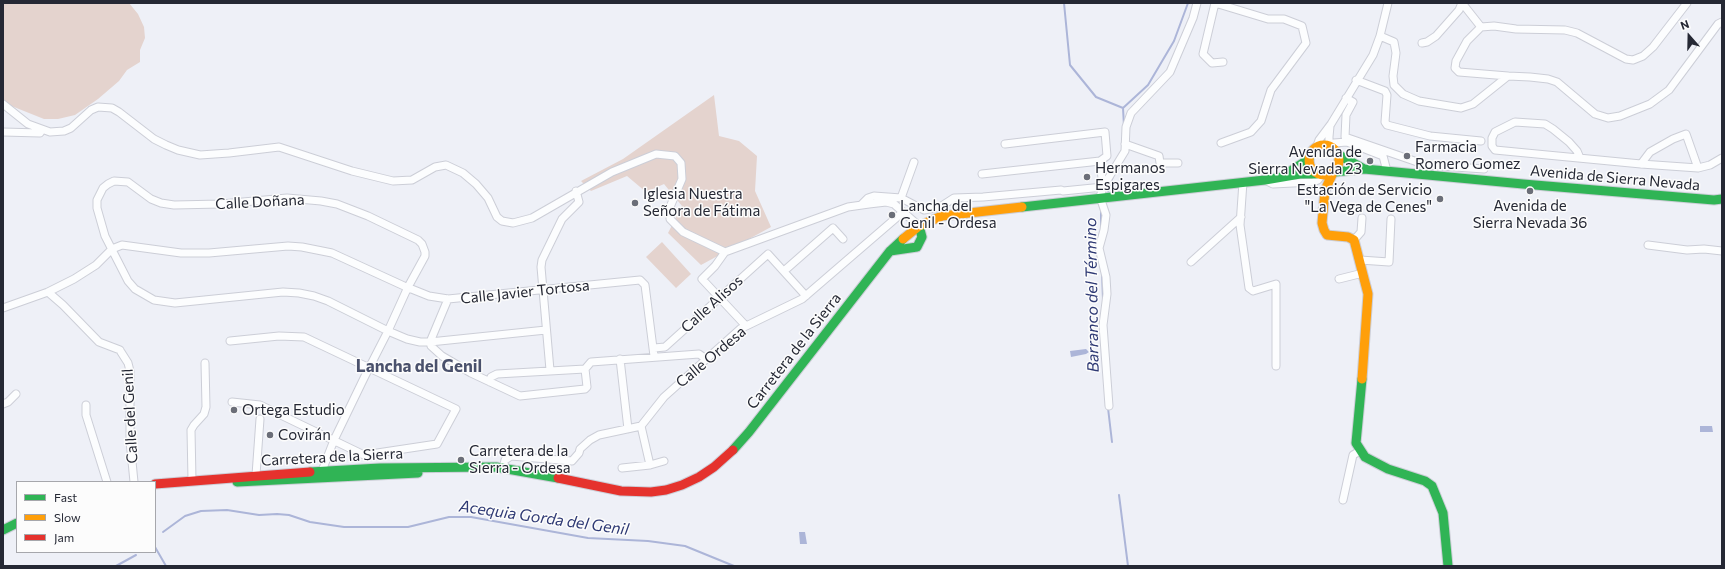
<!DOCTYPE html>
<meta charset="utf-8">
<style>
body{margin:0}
#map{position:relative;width:1725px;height:569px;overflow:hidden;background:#eef0f7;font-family:Commissioner,sans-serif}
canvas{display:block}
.frame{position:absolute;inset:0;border:4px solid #252834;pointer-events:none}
.legend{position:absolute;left:16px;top:481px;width:140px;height:72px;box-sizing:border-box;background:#fcfcfc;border:1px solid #a6a7ac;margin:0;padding:5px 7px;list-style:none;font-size:12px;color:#252834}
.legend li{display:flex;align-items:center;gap:8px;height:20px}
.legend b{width:20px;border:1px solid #a6a7ac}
.north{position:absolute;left:1669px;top:16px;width:40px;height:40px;-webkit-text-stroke:3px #fcfcfc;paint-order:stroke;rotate:340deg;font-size:11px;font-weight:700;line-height:16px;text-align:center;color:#252834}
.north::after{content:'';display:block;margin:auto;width:14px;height:18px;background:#252834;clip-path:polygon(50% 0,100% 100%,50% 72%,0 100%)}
</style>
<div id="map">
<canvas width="1725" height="569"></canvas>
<div class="frame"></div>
<ul class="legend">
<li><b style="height:5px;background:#30b455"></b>Fast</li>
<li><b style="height:5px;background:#ff9f0a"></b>Slow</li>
<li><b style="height:5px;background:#e5322d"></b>Jam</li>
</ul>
<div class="north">N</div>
</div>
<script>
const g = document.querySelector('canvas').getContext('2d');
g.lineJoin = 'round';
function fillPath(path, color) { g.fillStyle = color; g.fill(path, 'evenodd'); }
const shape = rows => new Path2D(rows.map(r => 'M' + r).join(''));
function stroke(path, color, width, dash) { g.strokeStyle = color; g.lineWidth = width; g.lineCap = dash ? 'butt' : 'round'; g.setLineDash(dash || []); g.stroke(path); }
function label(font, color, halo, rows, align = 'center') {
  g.font = font + ' Commissioner,sans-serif'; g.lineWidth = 3; g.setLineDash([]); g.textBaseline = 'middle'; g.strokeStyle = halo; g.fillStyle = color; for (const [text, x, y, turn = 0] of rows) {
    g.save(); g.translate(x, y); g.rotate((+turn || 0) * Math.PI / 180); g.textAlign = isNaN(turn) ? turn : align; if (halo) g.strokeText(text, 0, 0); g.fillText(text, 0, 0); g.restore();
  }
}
fillPath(shape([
 [3,3,129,3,138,14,144,27,145,38,140,50,140,62,127,70,119,81,98,99,75,115,58,119,44,119,9,105,3,101],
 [714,95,719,136,739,141,757,156,755,191,771,227,701,265,668,233,682,206,664,184,646,192,627,176,591,191,581,181,623,159],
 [662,242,691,274,676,288,646,257]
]), '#e4d3ce');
fillPath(shape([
 [1086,349,1089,352,1086,354,1071,357,1070,351],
 [1700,426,1712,426,1713,432,1700,432],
 [799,532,805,532,807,544,800,544]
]), '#acb5d8');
stroke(shape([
 [1064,3,1070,65,1096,97,1123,108],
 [1124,126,1123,108,1148,85,1174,41,1188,3],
 [1107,195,1113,176],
 [1101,228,1101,210],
 [1102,272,1103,300],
 [1108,408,1112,442],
 [1119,495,1128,566],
 [163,532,185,516,201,511,227,510,259,515,277,514,289,515,310,522,344,527,408,527,449,517,471,517,588,538,648,541,685,546,734,566],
 [155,547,166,566],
 [116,566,136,555]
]), '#acb5d8', 2);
const street = shape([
 [1462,3,1481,27,1494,26,1516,29,1565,30,1577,33,1626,59,1633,60,1643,56,1653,47,1687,3],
 [1481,27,1467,41,1456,61,1455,68,1459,72,1508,76],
 [1380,36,1394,42,1396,53,1393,76,1394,85,1403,94,1419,101,1461,108,1473,104,1508,76,1530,77,1548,79,1557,82,1595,114,1608,118,1620,116,1650,104,1669,90,1718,24,1722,22],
 [1422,43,1427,42,1436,36,1459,10,1462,3],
 [1356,80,1385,91,1387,95,1385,122,1387,125,1430,136,1481,141],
 [1346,98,1353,102,1346,115,1345,137,1426,165,1484,169],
 [3,104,28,124,50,132,64,131,71,128,91,110,98,107,112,108,119,112,154,139,166,145,178,150,200,155,229,153,279,147,352,171,393,181,412,180,435,167,446,165,463,173,476,184,488,198,497,217,502,221,513,223,532,218,612,172,656,154,675,156,681,163,682,179,670,207,670,219,683,232,725,252,848,207,869,204,886,202,894,204,919,226],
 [3,132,40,133,42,130],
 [1221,143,1251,132,1261,121,1271,90,1306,43,1302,26,1284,19,1268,19,1215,3,1203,54,1212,63,1223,62],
 [1005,144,1105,132,1107,156,1100,161,1103,187,1100,197,1106,215,1104,230,1099,248,1106,277,1107,294,1103,325,1109,406],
 [1125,144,1159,156,1160,163,1178,163],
 [1329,145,1329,137,1330,126],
 [1317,146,1319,140,1331,124,1373,55,1380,36,1388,3],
 [1331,146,1334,143,1347,142,1383,156,1387,171],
 [1580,158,1577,151,1569,142,1553,129,1545,124,1515,122,1495,132,1492,138,1492,146,1495,150,1641,164,1698,168,1710,165,1722,158],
 [1641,164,1650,152,1673,139,1686,134,1698,168],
 [982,174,1100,161],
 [1265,180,1273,184,1313,182,1318,180,1321,176],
 [1243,182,1240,225,1249,288,1253,291,1276,284,1276,366],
 [1103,187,1125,151,1126,127,1131,113,1170,72,1193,18,1197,3],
 [1063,191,1103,187],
 [901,198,914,162],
 [861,205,868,198,874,196,901,198,924,210,940,207,954,198,983,197,1061,190],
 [1354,240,1361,232,1362,218],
 [1648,245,1687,250,1704,249,1722,251],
 [725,252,715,266,702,279,746,326],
 [1360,260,1389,262,1391,219],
 [1191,262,1241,217],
 [784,271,833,228,843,239],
 [1339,279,1363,273],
 [48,292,63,305,99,342,120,350],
 [3,308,48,292,74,279,96,265,112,249,122,245,181,253,209,253,288,246,302,247,332,253,404,286,429,296,448,299,640,280,645,285,654,356],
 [230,341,279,336,304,337,456,409,437,444,364,455,260,405,232,402],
 [430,342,431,346,442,356,471,373,520,396,585,389,587,387,585,369],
 [430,342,448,299],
 [654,348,665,347,768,254,806,296],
 [121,352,128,363,130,371,130,441,134,482],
 [620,359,628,429],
 [550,370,541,267,542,260,562,219,579,202,576,191],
 [490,382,491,377,497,374,585,369,591,362,699,354,706,359],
 [3,404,8,402,16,394],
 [86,405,86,415,107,482],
 [641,426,650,465],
 [622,468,650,465,664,461],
 [503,469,505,460,511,456,572,461,579,453,580,449,590,440,599,435,641,426,664,397,740,329,802,299,903,212],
 [322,471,334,440,365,376,388,331,408,287,425,256,425,252,422,244,418,240,368,216,337,204,321,201,287,198,221,204,174,205,161,203,151,199,128,182,114,181,108,184,103,188,97,200,97,208,105,236,128,281,135,289,154,300,175,303,283,292,299,293,314,296,328,301,388,331,407,339,420,342,430,342,546,330],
 [256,475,260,419],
 [192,480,191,430,194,425,204,414,206,407,205,363],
 [1343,500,1353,455,1360,451]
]);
const fast = shape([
 [1339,155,1364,169],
 [1335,172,1364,169,1523,184,1714,200,1722,199],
 [1286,174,1309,159],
 [1022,207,1265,180,1300,174,1316,174],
 [890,251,917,247,922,237,919,226],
 [1362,379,1356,443,1365,457,1388,469,1425,481,1432,486,1443,513,1448,566],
 [733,450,749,432,890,251,903,239],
 [310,472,380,468,496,467,558,478],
 [237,482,418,473],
 [3,530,17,523]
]);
const slow = shape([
 '1309 160a15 15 0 1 1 30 0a15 15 0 1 1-30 0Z',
 [1332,175,1325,190,1322,223,1324,230,1327,235,1348,237,1354,240,1368,294,1362,379],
 [903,239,919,226,942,216,1022,207]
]);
const jam = shape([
 [558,478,621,491,651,492,666,490,682,485,699,477,714,467,733,450],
 [155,484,310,472]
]);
stroke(street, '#ccced7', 9);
stroke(fast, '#ccced7', 11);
stroke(slow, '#ccced7', 11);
stroke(jam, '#ccced7', 11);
stroke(street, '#fcfdfe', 7);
stroke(fast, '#30b455', 9);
stroke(slow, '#ff9f0a', 9);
stroke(jam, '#e5322d', 9);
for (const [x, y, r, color] of [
 [1407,156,4,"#6b6e78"],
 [1370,161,4,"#6b6e78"],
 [1087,177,4,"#6b6e78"],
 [1530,191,4,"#6b6e78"],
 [1440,199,4,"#6b6e78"],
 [635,203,4,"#6b6e78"],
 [892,215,4,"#6b6e78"],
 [234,410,4,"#6b6e78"],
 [270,435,4,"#6b6e78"],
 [461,460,4,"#6b6e78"]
]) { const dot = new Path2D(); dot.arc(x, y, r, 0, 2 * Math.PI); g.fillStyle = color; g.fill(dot); stroke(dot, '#fcfcfc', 1.5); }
label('15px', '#252834', '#fcfcfc', [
 ["Farmacia",1415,147],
 ["Romero Gomez",1415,164],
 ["Avenida de",1362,152,"right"],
 ["Sierra Nevada 23",1362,169,"right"],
 ["Hermanos",1095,168],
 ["Espigares",1095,185],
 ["Estación de Servicio",1432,190,"right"],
 ["\"La Vega de Cenes\"",1432,207,"right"],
 ["Iglesia Nuestra",643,194],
 ["Señora de Fátima",643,211],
 ["Lancha del",900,206],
 ["Genil - Ordesa",900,223],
 ["Avenida de",1530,206,"center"],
 ["Sierra Nevada 36",1530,223,"center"],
 ["Ortega Estudio",242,410],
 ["Covirán",278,435],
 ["Carretera de la",469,451],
 ["Sierra - Ordesa",469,468]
], 'left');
label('15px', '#252834', '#fcfcfc', [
 ["Avenida de Sierra Nevada",1615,178,5],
 ["Calle Doñana",260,202,-3],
 ["Calle Javier Tortosa",525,292,-6],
 ["Calle Alisos",712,304,-42],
 ["Carretera de la Sierra",794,351,-52],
 ["Calle Ordesa",711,357,-40],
 ["Calle del Genil",130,416,-93],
 ["Carretera de la Sierra",332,457,-3]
]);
label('italic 16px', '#2e3974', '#fcfcfc', [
 ["Barranco del Término",1092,295,-91],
 ["Acequia Gorda del Genil",544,518,8]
]);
label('bold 17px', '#4a516c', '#fcfcfc', [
 ["Lancha del Genil",419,366]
]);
</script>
